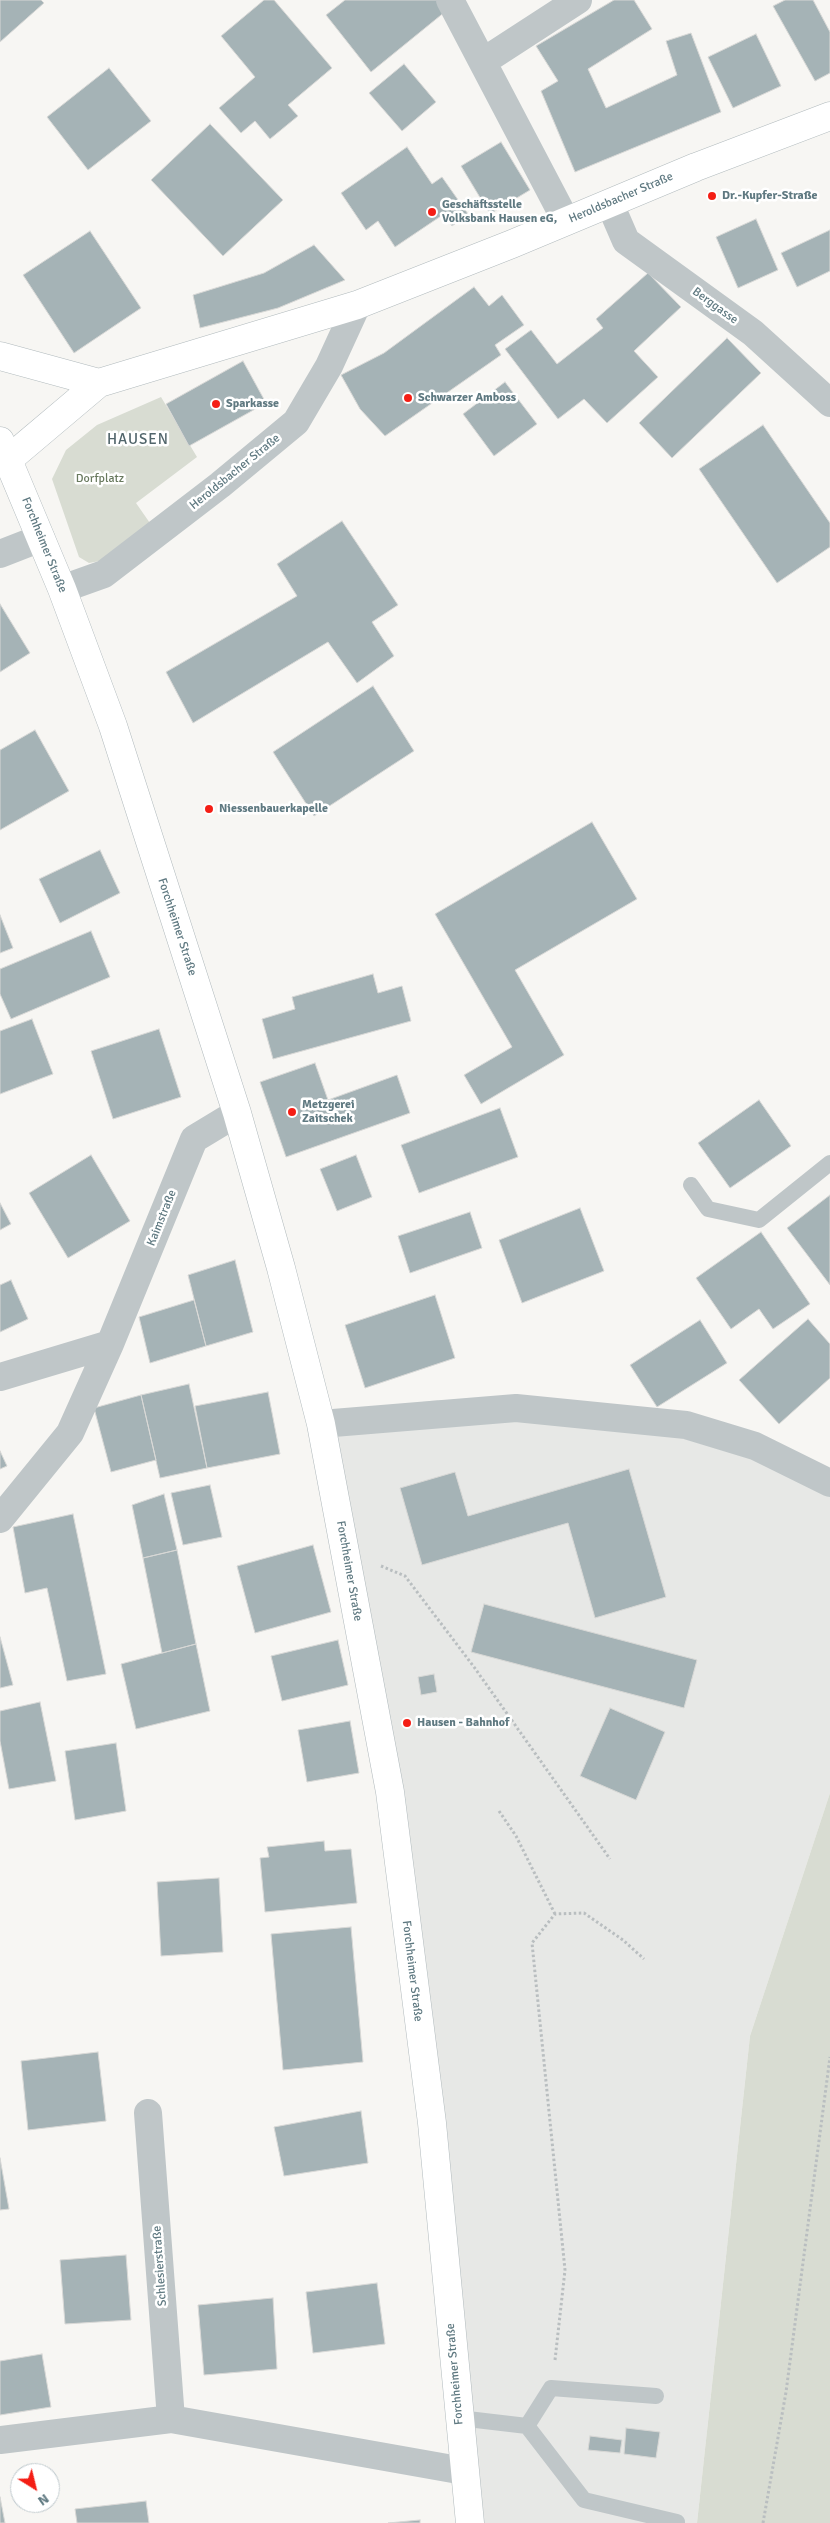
<!DOCTYPE html>
<meta charset="utf-8">
<style>
body{margin:0}
#map{position:relative;width:830px;height:2523px;overflow:hidden;background:#f7f6f3;font-family:Signika,sans-serif}
canvas{display:block}
.north{position:absolute;left:10px;top:2463px;width:50px;height:50px;box-sizing:border-box;background:#fff;border:1px solid #bfc9cd;border-radius:50%;rotate:144deg;font-size:14px;font-weight:700;line-height:20px;text-align:center;color:#5f7981}
.north::after{content:'';display:block;margin:auto;width:18px;height:22px;background:#f41e15;clip-path:polygon(50% 0,100% 100%,50% 72%,0 100%)}
</style>
<div id="map">
<canvas width="830" height="2523"></canvas>
<div class="north">N</div>
</div>
<script>
const g = document.querySelector('canvas').getContext('2d');
g.lineJoin = 'round';
function fillPath(path, color) { g.fillStyle = color; g.fill(path, 'evenodd'); }
const shape = rows => new Path2D(rows.map(r => 'M' + r).join(''));
function stroke(path, color, width, dash) { g.strokeStyle = color; g.lineWidth = width; g.lineCap = dash ? 'butt' : 'round'; g.setLineDash(dash || []); g.stroke(path); }
function label(font, color, halo, rows, align = 'center') {
  g.font = font + ' Signika,sans-serif'; g.lineWidth = 5; g.setLineDash([]); g.textBaseline = 'middle'; g.strokeStyle = halo; g.fillStyle = color; for (const [text, x, y, turn = 0] of rows) {
    g.save(); g.translate(x, y); g.rotate((+turn || 0) * Math.PI / 180); g.textAlign = isNaN(turn) ? turn : align; if (halo) g.strokeText(text, 0, 0); g.fillText(text, 0, 0); g.restore();
  }
}
fillPath(shape([
 [437,1400,576,1408,717,1434,830,1482,830,1793,750,2036,697,2523,476,2523,433,2119,322,1415]
]), '#e7e8e6');
fillPath(shape([
 [161,397,197,457,136,503,152,526,105,560,89,563,79,557,52,479,66,450,97,425],
 [830,1793,830,2523,697,2523,750,2036]
]), '#d8dcd2');
const building = shape([
 [0,0,41,0,44,3,0,42,0,0],
 [264,0,274,0,332,68,288,105,298,116,270,139,255,121,241,133,219,108,255,77,221,36,264,0],
 [345,0,438,0,446,11,371,72,326,15,345,0],
 [614,0,634,0,652,29,588,69,606,108,677,75,666,41,691,33,721,112,575,172,541,91,558,81,536,46,614,0],
 [785,0,813,0,830,32,830,73,815,81,773,6,785,0],
 [756,34,781,86,733,108,708,57,756,34],
 [404,64,436,102,402,131,369,93,404,64],
 [109,68,151,121,88,170,47,117,109,68],
 [210,124,283,200,223,256,151,180,210,124],
 [501,142,530,190,490,214,461,166,501,142],
 [407,147,432,184,442,177,468,214,452,226,444,214,395,247,378,221,366,230,341,193,407,147],
 [756,219,778,270,738,288,716,237,756,219],
 [830,230,830,271,797,287,781,253,830,230],
 [90,231,141,308,74,353,23,275,90,231],
 [314,245,345,280,278,308,200,328,193,295,264,273,314,245],
 [648,273,681,307,634,351,658,377,607,423,584,399,558,419,505,349,531,330,557,364,603,328,596,319,648,273],
 [474,287,489,306,502,295,524,325,495,345,501,355,385,436,360,409,341,375,384,353,474,287],
 [727,338,761,373,672,458,639,423,727,338],
 [243,361,266,403,189,446,166,404,243,361],
 [505,382,537,424,494,456,463,414,505,382],
 [763,425,830,523,830,547,777,583,699,469,763,425],
 [342,521,398,605,372,622,394,656,357,683,328,642,193,723,166,672,297,596,277,564,342,521],
 [0,604,30,653,0,672,0,604],
 [373,686,414,751,314,816,273,752,373,686],
 [35,730,69,791,0,830,0,750,35,730],
 [592,822,637,899,515,970,564,1055,481,1104,464,1075,512,1047,435,914,592,822],
 [100,850,120,893,60,923,39,879,100,850],
 [0,915,13,948,0,953,0,915],
 [91,931,110,977,11,1019,0,994,0,969,91,931],
 [373,974,378,993,402,986,411,1021,273,1059,262,1019,295,1009,292,997,373,974],
 [32,1019,53,1074,0,1094,0,1031,32,1019],
 [159,1029,181,1097,113,1119,91,1051,159,1029],
 [315,1063,328,1100,397,1075,410,1113,286,1157,260,1082,315,1063],
 [759,1100,791,1146,730,1188,698,1143,759,1100],
 [500,1108,518,1157,419,1193,401,1145,500,1108],
 [91,1155,130,1221,68,1258,29,1193,91,1155],
 [356,1155,372,1197,337,1211,320,1169,356,1155],
 [830,1195,830,1285,787,1228,830,1195],
 [0,1203,11,1224,0,1230,0,1203],
 [580,1208,604,1271,522,1303,499,1240,580,1208],
 [470,1212,482,1248,410,1273,398,1236,470,1212],
 [761,1232,810,1304,773,1329,759,1309,731,1329,696,1278,761,1232],
 [235,1260,253,1332,206,1346,188,1275,235,1260],
 [11,1280,28,1319,0,1332,0,1285,11,1280],
 [435,1295,455,1358,365,1388,345,1325,435,1295],
 [194,1300,206,1346,150,1363,139,1317,194,1300],
 [808,1319,830,1344,830,1378,779,1424,739,1380,808,1319],
 [700,1320,727,1363,657,1407,630,1365,700,1320],
 [189,1384,207,1468,160,1478,141,1395,189,1384],
 [268,1392,280,1454,207,1468,195,1406,268,1392],
 [141,1395,156,1460,111,1472,94,1408,141,1395],
 [0,1451,7,1466,0,1469,0,1451],
 [629,1469,666,1597,595,1618,568,1523,422,1565,400,1488,455,1472,468,1516,629,1469],
 [210,1485,222,1537,183,1545,171,1493,210,1485],
 [164,1494,177,1550,143,1558,132,1505,164,1494],
 [73,1514,106,1674,67,1681,47,1588,25,1593,13,1527,73,1514],
 [313,1545,331,1612,255,1633,237,1566,313,1545],
 [177,1550,196,1644,162,1653,143,1558,177,1550],
 [484,1604,697,1660,684,1708,471,1652,484,1604],
 [0,1637,13,1685,0,1688,0,1637],
 [338,1640,348,1685,282,1701,271,1656,338,1640],
 [196,1644,210,1711,136,1729,121,1664,196,1644],
 [434,1674,437,1692,421,1695,418,1677,434,1674],
 [40,1702,56,1781,9,1789,0,1741,0,1711,40,1702],
 [610,1708,665,1732,636,1800,580,1776,610,1708],
 [350,1721,359,1773,307,1782,298,1730,350,1721],
 [116,1743,126,1811,75,1820,65,1751,116,1743],
 [324,1841,325,1851,351,1849,357,1903,265,1912,260,1858,269,1857,267,1847,324,1841],
 [219,1878,223,1952,161,1956,157,1882,219,1878],
 [351,1927,363,2062,283,2070,271,1934,351,1927],
 [98,2052,106,2121,28,2130,21,2061,98,2052],
 [361,2111,368,2163,284,2176,274,2127,361,2111],
 [0,2158,9,2209,0,2210,0,2158],
 [126,2255,131,2320,65,2324,60,2260,126,2255],
 [377,2283,385,2344,313,2353,306,2292,377,2283],
 [273,2298,277,2369,204,2375,198,2305,273,2298],
 [42,2354,51,2407,0,2415,0,2361,42,2354],
 [626,2428,660,2432,656,2458,624,2454,626,2428],
 [590,2436,622,2440,620,2453,588,2450,590,2436],
 [0,2497,5,2523,0,2523,0,2497],
 [146,2501,149,2523,77,2523,75,2509,146,2501],
 [420,2520,420,2523,388,2523,420,2520]
]);
fillPath(building, '#a5b3b6');
stroke(building, '#d8d8d6', 1);
const secondary = shape([
 [0,356,99,383],
 [0,441,62,589,113,726,237,1113,281,1268,321,1424,390,1792,432,2123,470,2523],
 [9,459,99,383,357,305,512,244,696,167,830,116]
]);
stroke(secondary, '#b1babd', 29);
stroke(shape([
 [381,1566,405,1576,474,1667,610,1859],
 [499,1811,516,1836,555,1914],
 [555,2360,565,2270,532,1943,555,1914,584,1913,623,1940,644,1959],
 [763,2523,786,2392,830,2057]
]), '#b9bec0', 3, [2.5, 2.5]);
stroke(shape([
 [691,1185,708,1209,759,1220,830,1163],
 [459,2418,527,2426,584,2500,677,2522],
 [527,2426,551,2388,656,2396]
]), '#bfc6c8', 16);
stroke(shape([
 [450,0,566,221],
 [484,61,578,0],
 [610,204,626,241,753,333,830,403],
 [0,554,41,538],
 [62,589,104,574,220,485,296,422,329,366,357,305],
 [0,1377,110,1344],
 [321,1424,516,1408,686,1425,755,1446,830,1483],
 [0,1519,70,1433,110,1344,194,1139,237,1113],
 [148,2113,171,2419],
 [0,2440,171,2419,464,2471]
]), '#bfc6c8', 28);
stroke(secondary, '#fff', 28);
for (const [x, y, r, color] of [
 [712,196,5,"#f41e15"],
 [432,212,5,"#f41e15"],
 [408,398,5,"#f41e15"],
 [216,404,5,"#f41e15"],
 [209,809,5,"#f41e15"],
 [292,1112,5,"#f41e15"],
 [407,1723,5,"#f41e15"]
]) { const dot = new Path2D(); dot.arc(x, y, r, 0, 2 * Math.PI); g.fillStyle = color; g.fill(dot); stroke(dot, '#fff', 2); }
label('bold 12px', '#5f7981', '#fff', [
 ["Dr.-Kupfer-Straße",722,196],
 ["Geschäftsstelle",442,205],
 ["Volksbank Hausen eG,",442,219],
 ["Schwarzer Amboss",418,398],
 ["Sparkasse",226,404],
 ["Niessenbauerkapelle",219,809],
 ["Metzgerei",302,1105],
 ["Zaitschek",302,1119],
 ["Hausen - Bahnhof",417,1723]
], 'left');
label('12px', '#5f7981', '#fff', [
 ["Heroldsbacher Straße",621,198,-23],
 ["Berggasse",715,306,36],
 ["Heroldsbacher Straße",235,472,-39],
 ["Forchheimer Straße",44,545,68],
 ["Forchheimer Straße",177,927,72],
 ["Kaimstraße",162,1218,-68],
 ["Forchheimer Straße",349,1571,80],
 ["Forchheimer Straße",412,1971,83],
 ["Schlesierstraße",160,2266,-94],
 ["Forchheimer Straße",455,2374,-95]
]);
label('12px', '#68795e', '#fff', [
 ["Dorfplatz",100,479]
]);
g.letterSpacing = '1px';
label('15px', '#51656b', '#fff', [
 ["HAUSEN",138,440]
]);
g.letterSpacing = '0px';
</script>
